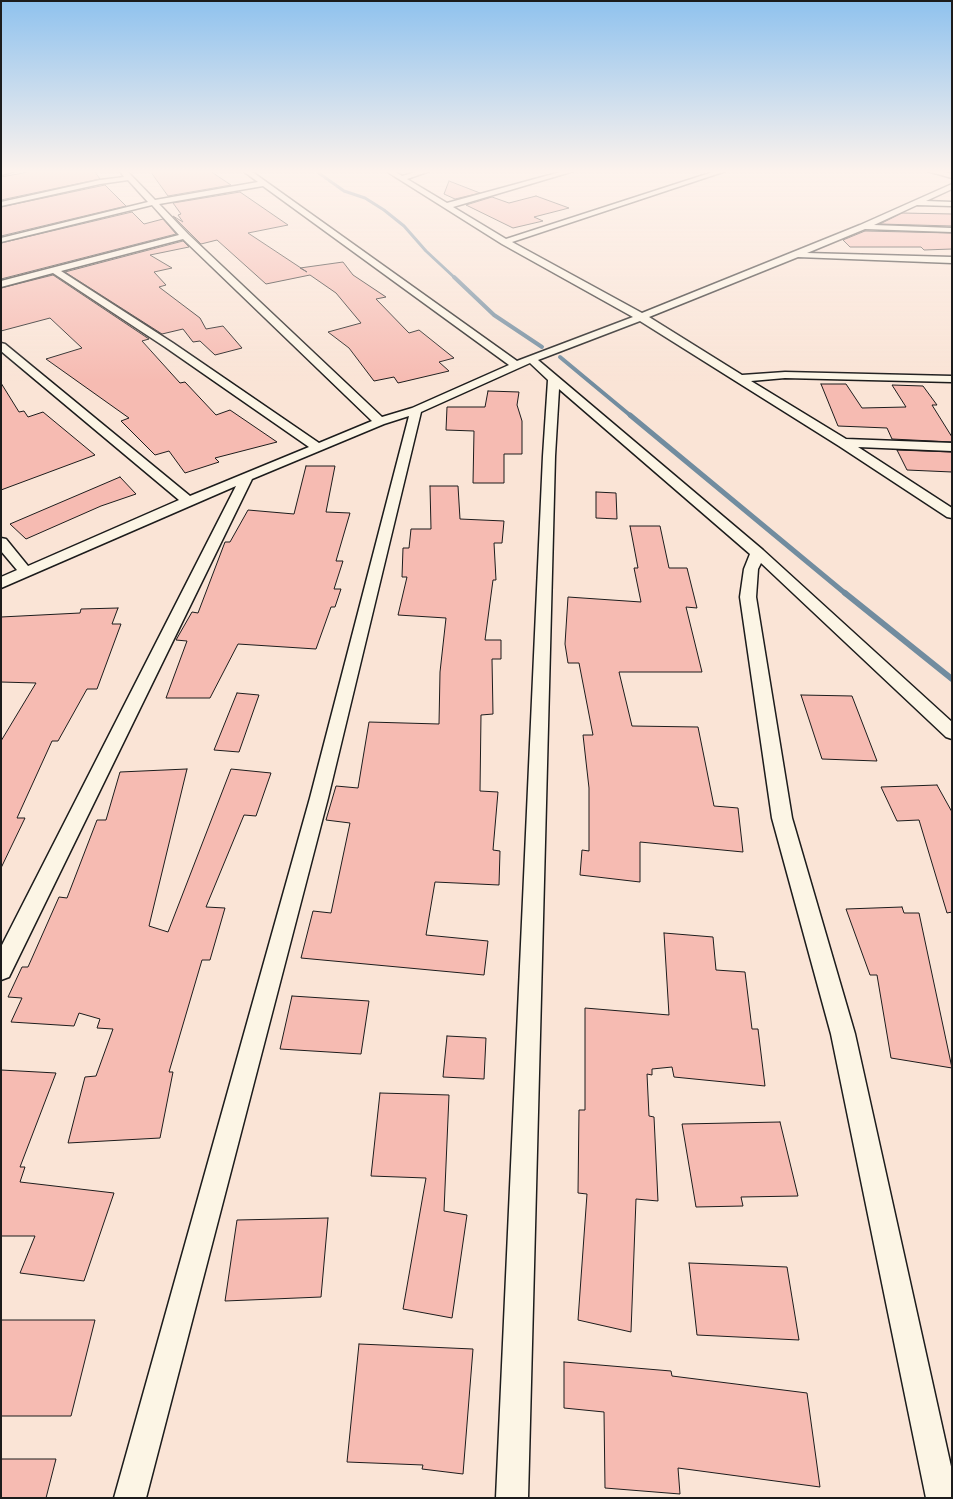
<!DOCTYPE html>
<style>
body{margin:0}
#map{position:relative;width:953px;height:1499px;overflow:hidden;background:#fae4d6;font-family:Kalam,sans-serif}
canvas{display:block}
.frame{position:absolute;inset:0;border:2px solid #1c1c1c;pointer-events:none}
</style>
<div id="map">
<canvas width="953" height="1499"></canvas>
<div class="frame"></div>
</div>
<script>
const g = document.querySelector('canvas').getContext('2d');
g.lineJoin = 'round';
const shape = rows => new Path2D(rows.map(r => 'M' + r).join(''));
function stroke(path, color, width, dash) { g.strokeStyle = color; g.lineWidth = width; g.lineCap = dash ? 'butt' : 'round'; g.setLineDash(dash || []); g.stroke(path); }
function fillPath(path, color) { g.fillStyle = color; g.fill(path, 'evenodd'); }
stroke(shape([
 [316,171,344,191,365,198,384,210,404,226,426,251,455,278]
]), '#718c9f', 3);
stroke(shape([
 [454,277,494,315,542,347],
 [560,357,631,416]
]), '#718c9f', 4);
stroke(shape([
 [630,415,846,594]
]), '#718c9f', 5);
stroke(shape([
 [845,593,952,679]
]), '#718c9f', 6);
const building = shape([
 [34,171,87,171,95,172,100,179,1,200,1,177,34,171],
 [150,171,210,171,231,185,168,196,150,171],
 [449,181,480,193,455,199,444,194,449,181],
 [105,185,126,206,1,236,1,207,105,185],
 [240,192,288,225,248,233,307,272,300,268,343,262,353,275,386,297,376,299,409,333,419,330,454,358,439,362,449,371,398,383,394,377,374,381,349,348,328,332,361,323,336,293,310,275,266,284,217,240,201,244,173,216,183,222,178,215,181,214,173,203,240,192],
 [536,196,569,208,534,217,543,221,513,228,466,205,492,197,509,203,536,196],
 [132,212,144,224,163,219,176,234,1,279,1,243,132,212],
 [902,213,952,214,952,226,880,224,902,213],
 [865,231,952,233,952,249,924,250,921,247,850,247,843,240,865,231],
 [183,241,189,247,150,255,172,268,154,272,166,285,159,287,200,318,206,329,223,326,242,348,215,355,200,341,193,342,183,329,162,334,65,272,183,241],
 [53,275,149,339,142,341,180,383,185,382,216,415,230,410,277,442,215,458,219,462,185,473,169,451,155,455,121,421,129,418,46,359,82,348,50,318,1,331,1,288,53,275],
 [1,383,19,412,24,411,28,417,43,412,95,455,1,490,1,383],
 [821,384,846,384,862,408,906,407,892,385,923,386,937,405,932,405,952,437,952,442,892,439,887,428,838,426,821,384],
 [488,391,519,392,517,405,522,421,522,454,504,454,504,483,473,483,474,431,446,430,447,407,485,407,488,391],
 [897,450,952,452,952,472,907,470,897,450],
 [306,466,335,466,326,512,350,513,336,561,343,561,334,589,341,589,335,607,331,607,316,649,238,644,210,698,166,698,187,641,176,640,192,612,198,613,225,542,230,542,248,510,294,514,306,466],
 [120,477,136,494,101,506,26,539,10,524,120,477],
 [430,486,458,486,460,519,504,521,502,543,494,543,496,580,493,580,485,640,501,640,501,659,492,659,493,714,481,715,480,791,498,792,493,850,500,851,499,885,435,882,426,935,488,941,484,975,301,958,313,911,331,913,350,823,326,820,336,786,358,788,369,722,439,724,440,672,446,618,398,615,407,577,402,577,403,548,409,548,411,529,431,529,430,486],
 [596,492,616,493,617,519,596,518,596,492],
 [630,526,660,526,669,568,687,568,697,608,686,607,702,672,619,672,632,726,698,727,714,806,738,808,743,852,640,842,640,882,580,875,582,850,589,851,589,788,583,735,593,735,579,663,568,663,565,644,568,597,641,602,634,568,638,568,630,526],
 [118,608,112,624,121,624,97,689,87,689,58,741,52,741,17,818,25,818,1,868,1,741,36,683,1,682,1,617,80,613,81,609,118,608],
 [237,693,259,695,239,752,214,750,237,693],
 [801,695,852,696,877,761,822,759,801,695],
 [187,769,149,926,168,932,231,769,271,773,256,816,244,815,206,907,225,908,210,960,202,960,169,1072,173,1072,160,1138,68,1143,85,1077,96,1076,113,1029,97,1028,100,1019,79,1013,74,1026,11,1022,22,998,8,997,22,967,28,967,59,897,67,898,97,820,106,820,120,772,187,769],
 [937,785,952,812,952,912,947,913,919,820,897,821,881,787,937,785],
 [902,907,904,913,919,913,952,1068,891,1058,877,975,870,975,846,909,902,907],
 [664,933,713,937,716,970,745,972,752,1029,758,1029,765,1086,674,1077,672,1067,652,1069,652,1075,647,1074,649,1116,654,1117,658,1201,636,1199,631,1332,578,1320,587,1194,578,1193,579,1110,585,1110,585,1008,669,1015,664,933],
 [292,996,369,1001,361,1054,280,1049,292,996],
 [447,1036,486,1038,484,1079,443,1077,447,1036],
 [1,1070,56,1073,20,1167,25,1167,20,1182,114,1193,84,1281,20,1273,35,1236,1,1236,1,1070],
 [380,1093,449,1095,444,1211,467,1215,452,1318,403,1309,426,1178,371,1176,380,1093],
 [780,1122,798,1196,741,1197,743,1206,696,1207,682,1124,780,1122],
 [328,1218,321,1297,225,1301,237,1220,328,1218],
 [689,1263,787,1267,799,1340,697,1335,689,1263],
 [1,1320,95,1320,71,1416,1,1416,1,1320],
 [359,1344,473,1349,463,1474,422,1469,423,1465,347,1462,359,1344],
 [564,1362,671,1371,672,1376,807,1393,820,1487,678,1468,680,1494,605,1488,604,1412,564,1408,564,1362],
 [1,1459,56,1459,46,1498,1,1498,1,1459]
]);
fillPath(building, '#f6bbb2');
stroke(building, '#1c1c1c', 1);
const minor = shape([
 [1,171,15,171,1,175,1,171],
 [120,171,127,171,155,200,258,182,243,171,251,171,517,361,633,317,502,244,386,171,394,171,402,176,419,171,430,171,407,179,447,203,564,171,574,171,453,207,506,239,716,171,726,171,512,242,642,313,860,225,952,184,952,189,926,201,952,202,952,206,917,205,874,225,952,228,952,232,865,229,807,253,952,257,952,263,798,257,649,317,742,375,785,372,952,376,952,382,785,378,751,381,846,439,952,443,952,451,858,447,952,508,952,518,947,517,839,446,640,321,538,360,763,550,952,722,952,739,946,737,761,563,758,569,756,597,792,818,855,1034,952,1471,952,1498,926,1498,831,1034,772,818,740,597,744,569,750,554,559,389,555,456,528,1498,496,1498,543,456,548,380,530,363,421,412,328,798,146,1498,114,1498,310,798,409,416,384,424,252,479,9,977,1,980,1,947,236,486,1,588,1,577,17,570,1,551,1,538,6,539,28,566,179,500,1,351,1,343,5,344,190,496,309,447,165,347,53,273,1,287,1,281,179,235,152,205,1,242,1,238,148,202,128,180,100,184,1,206,1,202,100,180,124,177,120,171],
 [263,186,509,365,412,408,382,417,188,234,159,204,263,186],
 [183,239,372,421,319,443,173,343,61,271,183,239],
 [927,171,939,171,952,174,952,178,927,171]
]);
stroke(minor, '#1c1c1c', 3);
fillPath(minor, '#fcf5e5');
const sky = g.createLinearGradient(0, 0, 0, 381);
sky.addColorStop(0, '#8fc2ee');
sky.addColorStop(0.45, '#fdf3ed');
sky.addColorStop(1, '#fdf3ed00');
g.fillStyle = sky;
g.fillRect(0, 0, 953, 381);
</script>
